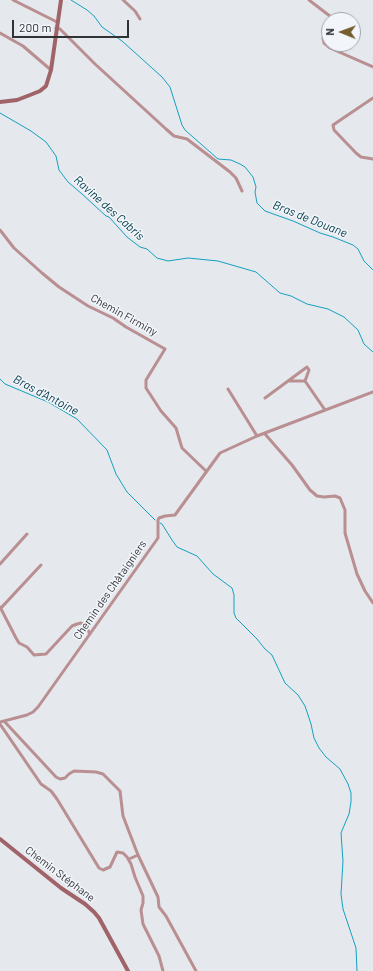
<!DOCTYPE html>
<meta charset="utf-8">
<style>
body{margin:0}
#map{position:relative;width:373px;height:971px;overflow:hidden;background:#e5e8ed;font-family:Barlow,sans-serif}
canvas{display:block}
.north{position:absolute;left:321px;top:12px;width:40px;height:40px;box-sizing:border-box;background:#f2f6fb;border:1px solid #a5a8ab;border-radius:50%;rotate:271deg;font-size:11px;font-weight:700;line-height:16px;text-align:center;color:#313234}
.north::after{content:'';display:block;margin:auto;width:14px;height:18px;background:#765d2e;clip-path:polygon(50% 0,100% 100%,50% 72%,0 100%)}
.scale{position:absolute;left:12px;top:20px;width:117px;height:18px;box-sizing:border-box;border:2px solid #313234;border-top:0;padding-left:5px;font-size:12px;line-height:14px;white-space:nowrap;color:#313234;-webkit-text-stroke:3px #f2f6fb;paint-order:stroke}
</style>
<div id="map">
<canvas width="373" height="971"></canvas>
<div class="north">N</div>
<div class="scale">200 m</div>
</div>
<script>
const g = document.querySelector('canvas').getContext('2d');
g.lineJoin = 'round';
const shape = rows => new Path2D(rows.map(r => 'M' + r).join(''));
function stroke(path, color, width, dash) { g.strokeStyle = color; g.lineWidth = width; g.lineCap = dash ? 'butt' : 'round'; g.setLineDash(dash || []); g.stroke(path); }
function label(font, color, halo, rows, align = 'center') {
  g.font = font + ' Barlow,sans-serif'; g.lineWidth = 3; g.setLineDash([]); g.textBaseline = 'middle'; g.strokeStyle = halo; g.fillStyle = color; for (const [text, x, y, turn = 0] of rows) {
    g.save(); g.translate(x, y); g.rotate((+turn || 0) * Math.PI / 180); g.textAlign = isNaN(turn) ? turn : align; if (halo) g.strokeText(text, 0, 0); g.fillText(text, 0, 0); g.restore();
  }
}
stroke(shape([
 [71,0,87,10,94,16,102,27,122,41,162,77,170,87,182,125,185,130,218,159,231,160,240,164,245,167,253,177,256,187,255,192,257,203,265,211,293,221,320,233,333,237,353,245,358,249,364,261,373,270],
 [0,113,31,131,46,142,56,156,59,170,68,182,82,194,106,216,109,217,127,237,140,247,147,249,157,258,168,261,188,258,218,261,256,272,280,293,291,296,307,304,328,309,344,317,358,330,364,344,373,352],
 [0,379,5,384,48,402,77,419,107,450,116,474,127,492,155,520],
 [160,523,162,524,172,540,177,547,197,556,213,574,232,588,234,595,234,613,236,618,257,639,265,649,272,655,285,683,298,695,305,706,311,724,314,738,319,748,326,757,340,769,348,784,351,793,351,802,349,814,341,833,343,861,341,894,343,909,356,948,357,971]
]), '#13a1bf', 1);
stroke(shape([
 [13,0,57,22],
 [123,0,135,11,140,19],
 [309,0,335,20],
 [56,28,60,29,95,64,166,129,174,136,187,139,230,172,236,178,242,191],
 [0,33,23,46,51,70],
 [329,34,323,38,324,43,330,48,373,67],
 [373,98,333,125,334,130,356,153,361,157,373,159],
 [0,230,14,248,42,273,59,287,88,306,113,318,126,327,165,349,146,380,146,388,161,411,176,428,182,448,206,471],
 [288,381,305,381,325,410],
 [228,389,257,436],
 [265,398,307,367,309,370,305,381],
 [265,434,292,465,310,490,317,496,324,497,335,496,340,498,345,510,345,533,357,574,365,591,373,603],
 [0,564,27,534],
 [0,607,16,638,19,643,27,647,34,655,46,654,72,626,77,624,81,623,85,625,90,634],
 [1,608,41,565],
 [4,721,56,777,60,779,65,778,69,774,74,771,96,772,103,774,120,791,123,816,138,855,158,897,159,907,166,916,196,971],
 [0,722,27,715,33,712,38,707,158,538,158,520,159,518,165,516,175,515,220,453,257,436,373,392],
 [0,724,41,784,51,791,57,799,99,868,103,870,110,867,117,852,123,853,127,857,131,864,135,877,143,896,143,903,141,910,143,924,159,956,163,971],
 [129,859,138,855]
]), '#b98f91', 3);
stroke(shape([
 [0,102,17,100,30,95,40,91,46,86,51,70,61,0],
 [0,839,61,888,85,904,94,912,99,918,128,971]
]), '#9f6368', 4);
label('11px', '#313234', '#f2f6fb', [
 ["Chemin Firminy",124,315,29],
 ["Chemin des Châtaigniers",110,590,-55],
 ["Chemin Stéphane",60,874,37]
]);
label('italic 12px', '#07404d', '#f2f6fb', [
 ["Ravine des Cabris",109,208,42],
 ["Bras de Douane",310,219,22],
 ["Bras d'Antoine",46,395,28]
]);
</script>
